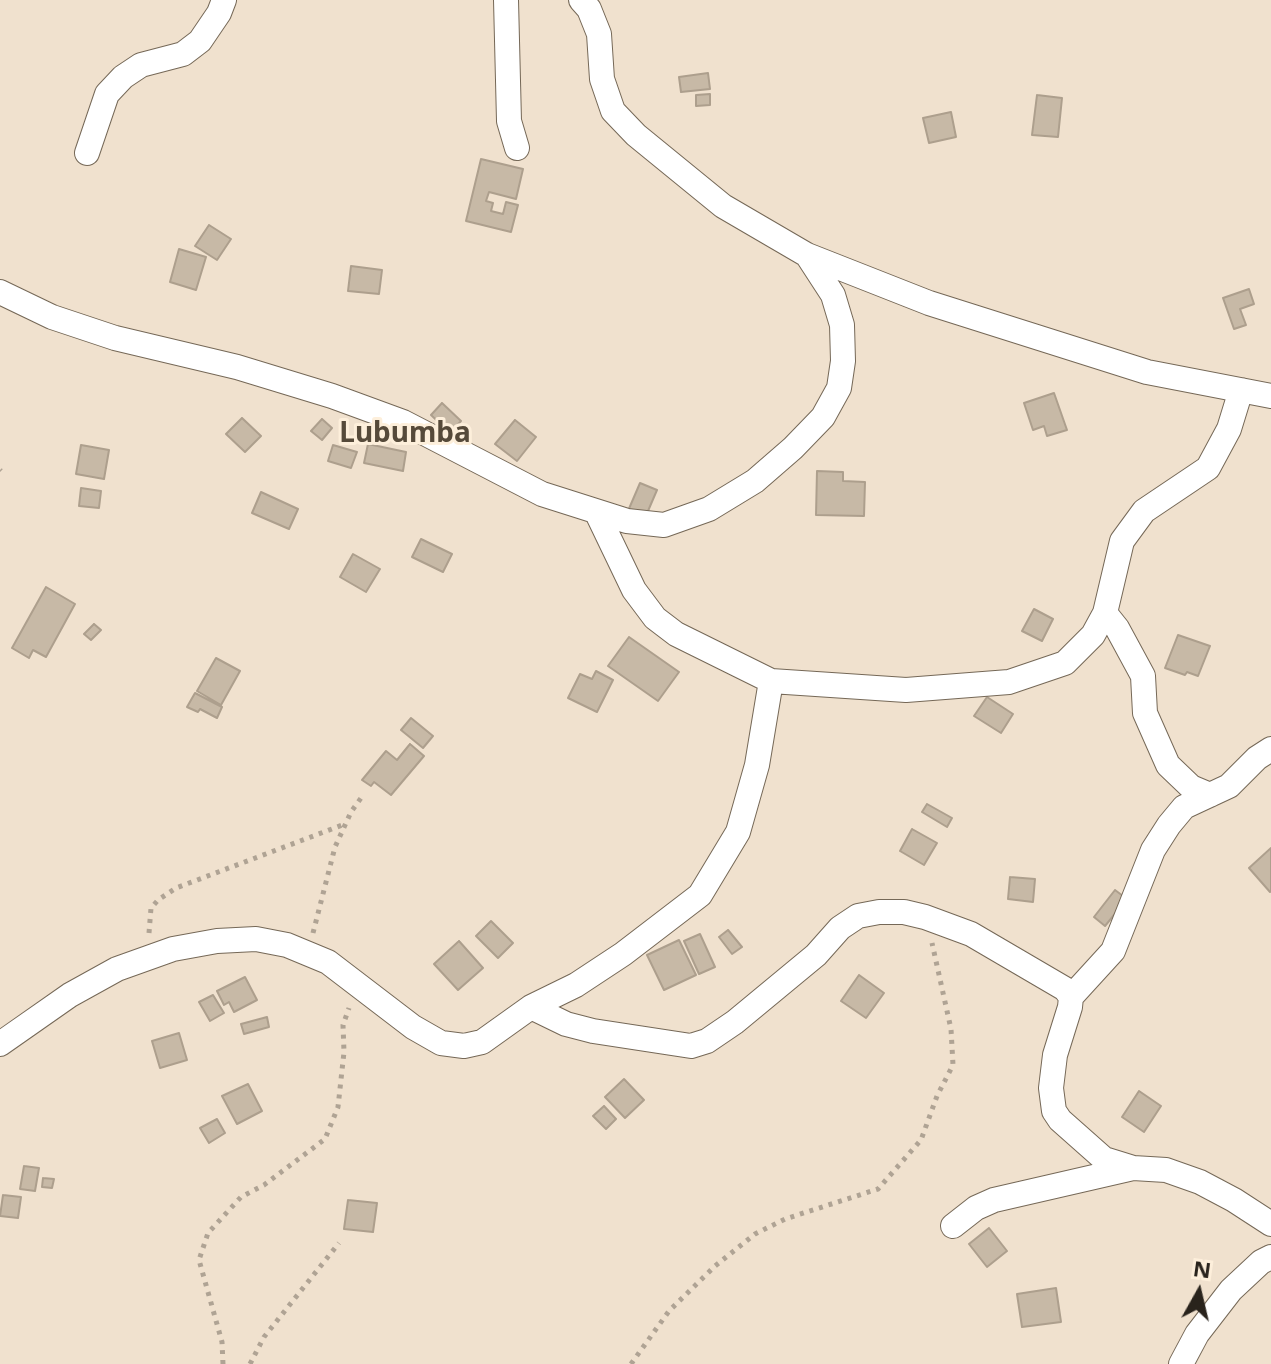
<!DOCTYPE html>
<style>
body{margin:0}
#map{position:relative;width:1271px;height:1364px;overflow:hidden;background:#f0e1ce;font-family:"Noto Sans",sans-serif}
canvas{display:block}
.north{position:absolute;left:1159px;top:1252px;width:80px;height:80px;-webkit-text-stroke:6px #fdefdb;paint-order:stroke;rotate:8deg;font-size:22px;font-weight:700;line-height:32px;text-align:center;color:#29231c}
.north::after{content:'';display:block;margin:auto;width:28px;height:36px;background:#29231c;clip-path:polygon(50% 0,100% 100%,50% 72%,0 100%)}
</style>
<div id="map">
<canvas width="1271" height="1364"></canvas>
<div class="north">N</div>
</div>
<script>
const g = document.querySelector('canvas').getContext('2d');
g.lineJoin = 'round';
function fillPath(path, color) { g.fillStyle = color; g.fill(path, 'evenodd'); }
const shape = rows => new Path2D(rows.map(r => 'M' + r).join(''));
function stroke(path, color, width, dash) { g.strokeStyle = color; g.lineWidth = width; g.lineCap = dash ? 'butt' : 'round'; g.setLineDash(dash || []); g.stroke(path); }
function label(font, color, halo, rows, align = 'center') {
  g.font = font + ' "Noto Sans",sans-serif'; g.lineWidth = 6; g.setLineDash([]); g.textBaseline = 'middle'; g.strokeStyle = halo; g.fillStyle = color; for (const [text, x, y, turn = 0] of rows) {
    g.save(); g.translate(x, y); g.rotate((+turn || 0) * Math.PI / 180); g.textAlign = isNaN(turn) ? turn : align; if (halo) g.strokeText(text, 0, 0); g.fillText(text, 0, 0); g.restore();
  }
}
const building = shape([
 [708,73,710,89,681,92,679,77,708,73],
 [710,94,710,105,696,106,696,95,710,94],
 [1037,95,1062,98,1058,137,1032,135,1037,95],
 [951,112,956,137,929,143,923,118,951,112],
 [481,159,523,169,516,199,489,192,486,201,493,203,491,211,503,214,506,202,518,205,511,232,466,221,481,159],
 [209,225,231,239,217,260,195,246,209,225],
 [179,249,206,257,196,290,170,282,179,249],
 [351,266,382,270,379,294,348,291,351,266],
 [1249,289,1254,304,1240,309,1246,325,1234,329,1223,298,1249,289],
 [1054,393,1067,430,1047,436,1044,426,1033,430,1024,403,1054,393],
 [442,403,461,421,450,433,431,415,442,403],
 [242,418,261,436,245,452,226,434,242,418],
 [322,419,332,428,322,440,311,431,322,419],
 [515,420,536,437,517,461,495,444,515,420],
 [368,444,406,452,403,471,364,463,368,444],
 [81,445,109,450,104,479,76,474,81,445],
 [333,445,357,452,351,468,328,461,333,445],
 [817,471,843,472,843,481,865,482,864,516,816,515,817,471],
 [640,483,657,490,645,518,628,511,640,483],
 [81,488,101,491,99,508,79,506,81,488],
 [261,492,298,509,289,529,252,513,261,492],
 [421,539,452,554,443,572,412,557,421,539],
 [353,554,380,569,366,592,340,577,353,554],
 [46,587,75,604,46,657,33,650,29,658,12,648,46,587],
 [1034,609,1053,619,1042,641,1022,631,1034,609],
 [94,624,101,630,91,640,84,634,94,624],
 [1178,635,1210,646,1198,676,1187,672,1185,675,1165,668,1178,635],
 [629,637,679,672,658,701,608,666,629,637],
 [216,658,240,671,221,705,197,691,216,658],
 [596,671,613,680,597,712,568,698,580,674,592,679,596,671],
 [195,693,222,707,217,718,200,709,198,712,187,707,195,693],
 [987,697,1013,714,1001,733,974,716,987,697],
 [411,718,433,736,423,748,401,730,411,718],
 [410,744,424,756,391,795,374,782,371,786,362,780,386,751,397,760,410,744],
 [927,804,952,818,947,827,922,812,927,804],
 [912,829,937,843,924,865,900,851,912,829],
 [1271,848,1271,891,1270,892,1249,868,1271,848],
 [1010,877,1035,879,1033,902,1008,899,1010,877],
 [1115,890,1127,899,1105,926,1094,917,1115,890],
 [491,921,513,943,498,958,476,936,491,921],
 [728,930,742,947,732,954,719,937,728,930],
 [700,934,715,967,699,974,684,941,700,934],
 [679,940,696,975,664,990,647,955,679,940],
 [459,941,483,968,458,990,434,964,459,941],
 [859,975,884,993,866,1018,841,1001,859,975],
 [245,977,257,1000,234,1012,229,1002,224,1005,217,991,245,977],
 [213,995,224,1013,210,1021,199,1002,213,995],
 [267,1017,269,1027,244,1034,241,1024,267,1017],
 [179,1033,187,1060,160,1068,152,1041,179,1033],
 [624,1079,644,1100,625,1118,605,1097,624,1079],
 [248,1084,262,1111,237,1124,222,1096,248,1084],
 [1139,1091,1161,1106,1144,1132,1122,1117,1139,1091],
 [604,1106,616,1119,606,1129,593,1116,604,1106],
 [217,1119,225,1133,209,1143,200,1128,217,1119],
 [24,1166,39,1168,35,1191,20,1189,24,1166],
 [43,1178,54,1179,52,1188,42,1187,43,1178],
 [3,1195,21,1197,18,1218,0,1216,3,1195],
 [348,1200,377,1203,373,1232,344,1229,348,1200],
 [989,1228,1007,1251,987,1267,969,1244,989,1228],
 [1056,1288,1061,1322,1022,1327,1017,1294,1056,1288]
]);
fillPath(building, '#c7b9a6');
stroke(building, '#ad9f8d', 2);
const minor = shape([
 [506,0,509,121,517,148],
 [581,0,589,9,599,34,602,79,613,111,636,135,723,206,807,255,929,303,1147,372,1271,396],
 [87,153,107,94,123,77,141,65,183,54,200,41,219,13,224,0],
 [0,292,52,317,115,338,237,367,332,396,403,422,542,494,627,521,664,525,709,509,755,481,793,448,823,417,839,388,843,361,842,325,833,295,807,255],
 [597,513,634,590,655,618,676,634,771,681,906,690,1009,682,1065,663,1093,635,1105,613,1122,541,1144,511,1208,468,1229,429,1241,390],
 [1105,613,1117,628,1143,676,1145,713,1168,765,1191,787,1210,795],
 [1071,997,1113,951,1153,850,1169,825,1184,807,1229,786,1257,758,1271,749],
 [531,1007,566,1024,593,1031,691,1046,707,1041,735,1022,816,955,840,928,858,916,879,912,904,912,925,917,971,934,1065,989,1071,997,1070,1007,1055,1055,1051,1088,1054,1111,1060,1120,1104,1159,1133,1168],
 [0,1044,70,995,117,969,173,949,217,941,256,939,287,945,328,962,413,1027,441,1043,464,1046,482,1042,531,1007,576,985,623,954,700,895,738,832,757,765,771,681],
 [953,1226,976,1208,994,1200,1133,1168,1166,1170,1200,1182,1234,1200,1271,1224],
 [1181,1364,1197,1334,1231,1290,1261,1262,1271,1257]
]);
stroke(minor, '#756857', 26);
stroke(shape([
 [0,470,1,471],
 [149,933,151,908,158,900,176,888,345,824],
 [313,933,335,847,351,812,361,798],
 [223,1364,222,1342,199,1260,208,1233,241,1197,264,1185,325,1139,338,1107,344,1052,343,1025,349,1008],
 [250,1364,264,1337,339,1243],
 [631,1364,669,1311,715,1266,755,1234,785,1219,878,1189,921,1140,937,1096,953,1065,951,1029,932,943]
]), '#afa394', 5, [4, 6]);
stroke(minor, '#fff', 24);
label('bold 28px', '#564a3a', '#fdefdb', [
 ["Lubumba",405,434]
]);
</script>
